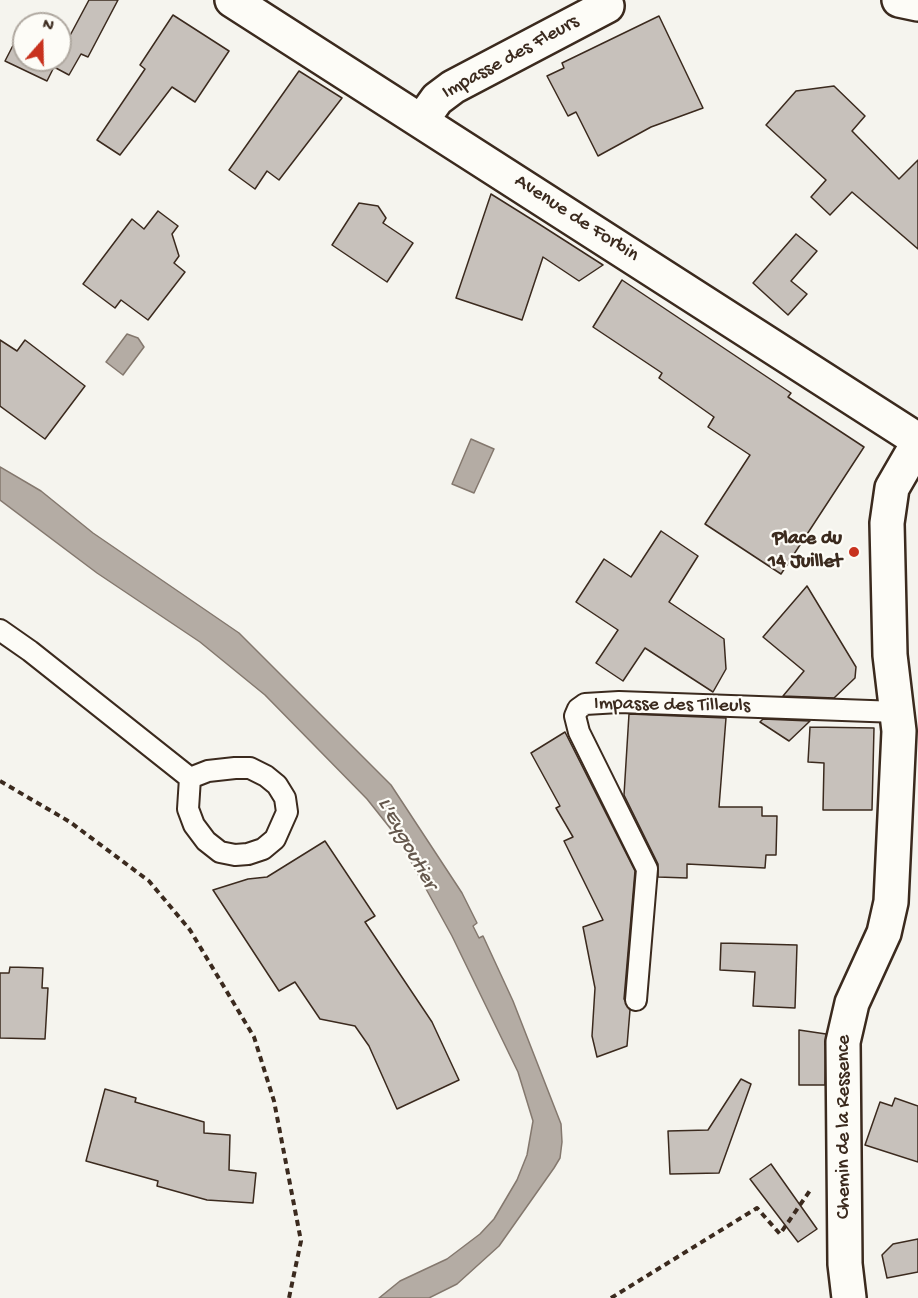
<!DOCTYPE html>
<style>
body{margin:0}
#map{position:relative;width:918px;height:1298px;overflow:hidden;background:#f5f4ee;font-family:"Gochi Hand",sans-serif}
canvas{display:block}
.north{position:absolute;left:12px;top:12px;width:60px;height:60px;box-sizing:border-box;background:#fdfcf7;border:2px solid #afa8a0;border-radius:50%;rotate:20deg;font-size:16px;font-weight:700;line-height:24px;text-align:center;color:#3b2a1e}
.north::after{content:'';display:block;margin:auto;width:21px;height:27px;background:#c8321e;clip-path:polygon(50% 0,100% 100%,50% 72%,0 100%)}
</style>
<div id="map">
<canvas width="918" height="1298"></canvas>
<div class="north">N</div>
</div>
<script>
const g = document.querySelector('canvas').getContext('2d');
g.lineJoin = 'round';
function fillPath(path, color) { g.fillStyle = color; g.fill(path, 'evenodd'); }
const shape = rows => new Path2D(rows.map(r => 'M' + r).join(''));
function stroke(path, color, width, dash) { g.strokeStyle = color; g.lineWidth = width; g.lineCap = dash ? 'butt' : 'round'; g.setLineDash(dash || []); g.stroke(path); }
function label(font, color, halo, rows, align = 'center') {
  g.font = font + ' "Gochi Hand",sans-serif'; g.lineWidth = 4.5; g.setLineDash([]); g.textBaseline = 'middle'; g.strokeStyle = halo; g.fillStyle = color; for (const [text, x, y, turn = 0] of rows) {
    g.save(); g.translate(x, y); g.rotate((+turn || 0) * Math.PI / 180); g.textAlign = isNaN(turn) ? turn : align; if (halo) g.strokeText(text, 0, 0); g.fillText(text, 0, 0); g.restore();
  }
}
const water = shape([
 [127,334,138,338,144,347,123,375,106,362,127,334],
 [471,439,494,449,474,493,452,484,471,439],
 [0,467,41,491,93,533,239,633,391,785,462,893,477,923,473,926,479,938,483,936,513,1001,561,1124,562,1142,560,1158,554,1168,499,1246,457,1284,429,1298,379,1298,400,1281,447,1259,480,1234,494,1219,517,1180,527,1155,533,1121,518,1072,452,936,398,838,367,799,265,695,200,642,97,573,0,500,0,467]
]);
fillPath(water, '#b4aca4');
stroke(water, '#84786e', 1.5);
const building = shape([
 [89,0,118,0,88,57,81,54,69,75,54,67,47,81,5,61,24,24,24,60,60,60,60,40,66,43,89,0],
 [173,15,229,51,195,102,172,87,120,155,97,140,145,69,140,65,173,15],
 [659,16,703,108,651,127,598,156,576,112,568,116,547,76,564,68,562,63,659,16],
 [299,71,342,98,279,180,267,171,255,189,229,170,299,71],
 [834,86,865,116,852,131,899,179,918,160,918,249,852,192,830,215,811,197,826,180,766,125,796,91,834,86],
 [491,194,539,224,603,265,579,281,543,257,522,320,456,298,491,194],
 [359,203,378,206,386,218,383,223,413,243,387,282,332,245,359,203],
 [158,211,178,226,172,234,179,256,174,263,185,272,148,320,121,300,115,308,83,284,132,219,144,229,158,211],
 [796,234,817,251,791,281,807,294,788,315,753,283,796,234],
 [622,280,791,393,788,397,864,447,781,574,705,524,750,455,708,427,714,417,659,378,662,373,593,327,622,280],
 [0,340,17,351,25,340,85,386,45,439,0,406,0,340],
 [661,531,698,556,669,602,724,639,726,669,713,692,645,648,623,681,596,663,618,630,576,602,604,559,631,577,661,531],
 [807,586,856,667,855,678,834,698,783,696,804,671,763,637,807,586],
 [629,714,726,718,719,807,762,807,762,816,777,816,776,855,766,855,765,868,687,864,687,878,658,877,658,864,624,795,629,714],
 [763,719,810,721,789,741,760,722,763,719],
 [810,727,874,728,872,810,823,810,824,763,808,762,810,727],
 [565,732,635,871,624,999,630,1010,627,1046,597,1057,592,1036,595,988,583,927,603,920,564,841,573,837,556,808,560,806,531,753,565,732],
 [325,841,375,916,365,922,432,1022,459,1080,397,1109,369,1046,355,1026,320,1019,295,982,279,991,213,890,248,879,267,877,325,841],
 [721,943,797,945,795,1008,753,1006,755,972,720,970,721,943],
 [10,967,43,968,42,988,48,988,45,1039,0,1038,0,973,9,973,10,967],
 [799,1030,826,1034,825,1085,799,1085,799,1030],
 [741,1079,751,1084,719,1173,670,1174,668,1131,708,1130,741,1079],
 [105,1089,136,1098,135,1102,204,1122,204,1133,230,1135,229,1170,256,1173,253,1203,207,1200,157,1186,158,1181,86,1161,105,1089],
 [895,1098,918,1106,918,1162,865,1145,880,1102,892,1106,895,1098],
 [771,1164,817,1229,798,1242,750,1179,771,1164],
 [918,1239,918,1272,887,1278,882,1255,893,1244,918,1239]
]);
fillPath(building, '#c7c1bb');
stroke(building, '#3b2a1e', 1.5);
const service = shape([
 [0,630,30,651,190,778],
 [235,768,250,768,266,776,277,785,285,798,287,812,275,839,263,849,248,854,235,855,220,852,206,841,194,825,188,809,190,778,208,771,235,768],
 [636,1000,647,869,579,732,575,716,578,709,585,704,619,702,898,712]
]);
const minor = shape([
 [422,120,437,99,453,87,607,6],
 [849,1298,845,1264,843,1042,852,1003,884,933,891,902,899,731,890,655,887,523,892,488,918,443]
]);
const tertiary = shape([
 [232,0,918,440]
]);
const motorway = shape([
 [899,0,918,4]
]);
stroke(service, '#3b2a1e', 24);
stroke(minor, '#3b2a1e', 38);
stroke(tertiary, '#3b2a1e', 38);
stroke(motorway, '#3b2a1e', 38);
stroke(shape([
 [0,781,70,822,149,881,190,930,254,1037,274,1101,301,1241,289,1298],
 [611,1298,757,1208,780,1234,811,1189]
]), '#3b2a1e', 4, [6, 4.5]);
stroke(service, '#fdfcf7', 20);
stroke(minor, '#fdfcf7', 33);
stroke(tertiary, '#fdfcf7', 33);
stroke(motorway, '#fdfcf7', 33);
for (const [x, y, r, color] of [
 [854,552,6,"#c8321e"]
]) { const dot = new Path2D(); dot.arc(x, y, r, 0, 2 * Math.PI); g.fillStyle = color; g.fill(dot); stroke(dot, '#fdfcf7', 2); }
label('20px', '#3b2a1e', '#fdfcf7', [
 ["Impasse des Fleurs",511,58,-29],
 ["Avenue de Forbin",576,219,33],
 ["Impasse des Tilleuls",672,706,1],
 ["Chemin de la Ressence",845,1127,-90]
]);
label('bold 20px', '#3b2a1e', '#fdfcf7', [
 ["Place du",842,540],
 ["14 Juillet",842,563]
], 'right');
label('italic 21px', '#65584d', '#fdfcf7', [
 ["L'Eygoutier",406,844,61]
]);
</script>
